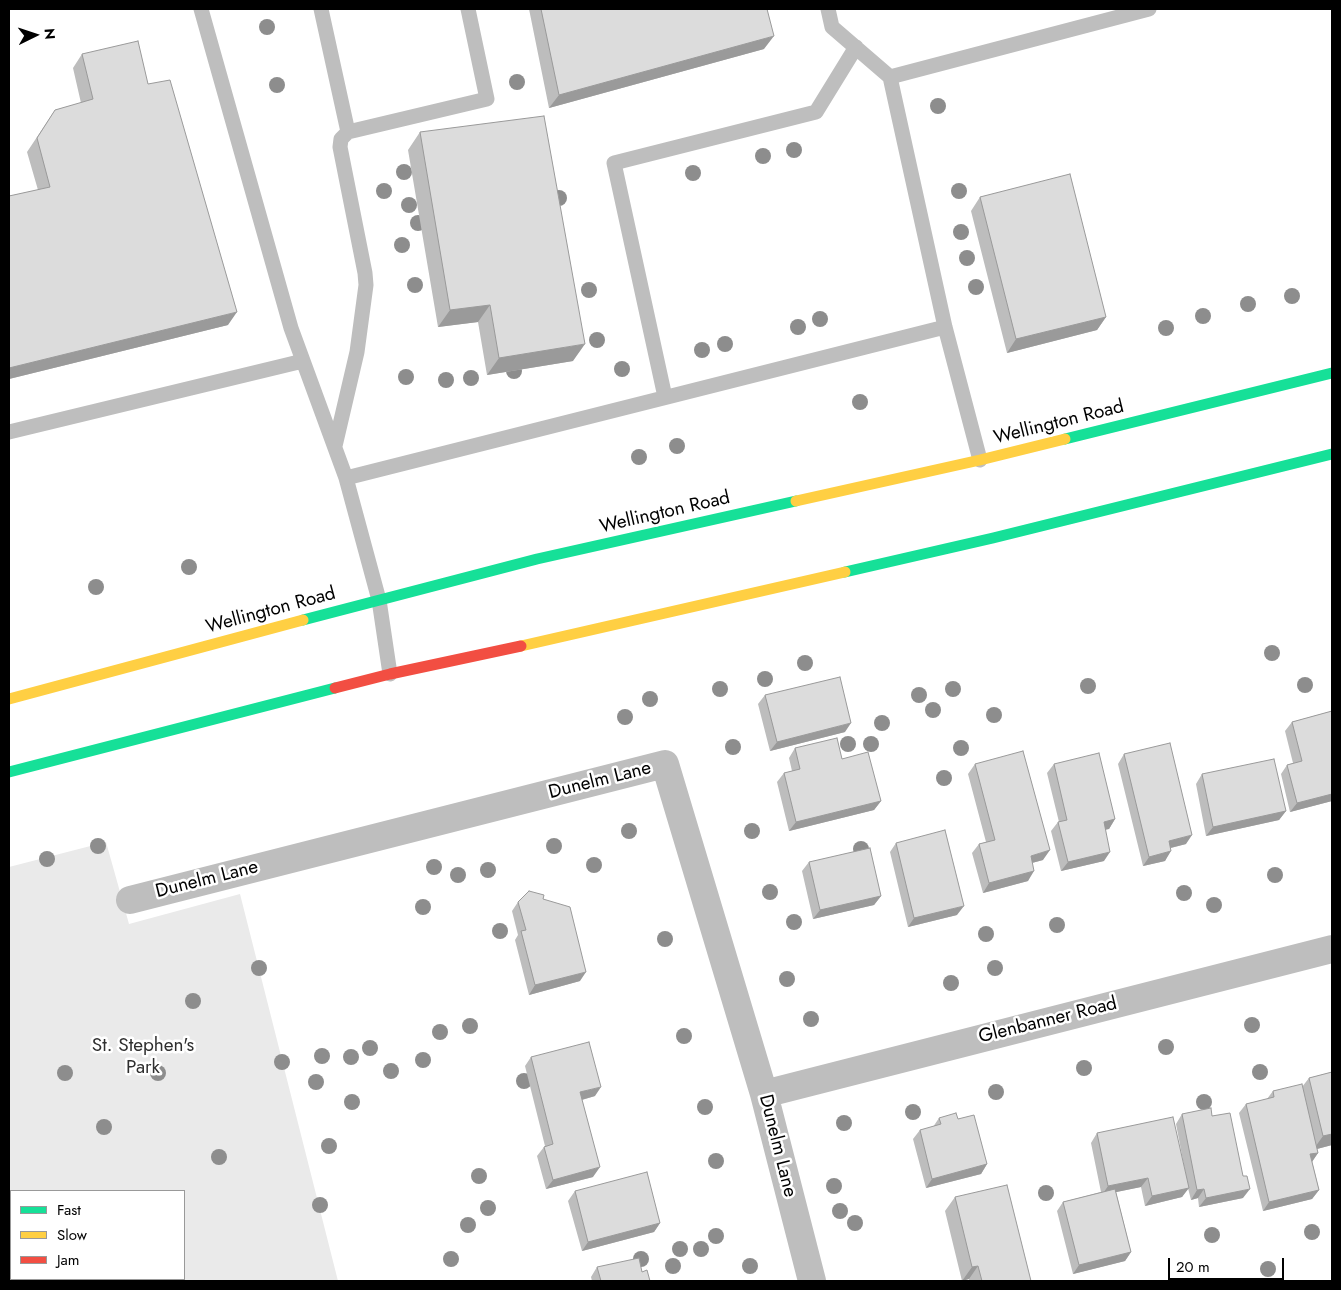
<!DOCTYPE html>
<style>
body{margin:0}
#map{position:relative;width:1341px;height:1290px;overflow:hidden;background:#fff;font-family:Jost,sans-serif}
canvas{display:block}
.frame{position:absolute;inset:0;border:10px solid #000;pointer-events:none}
.legend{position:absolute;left:10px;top:1190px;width:175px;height:90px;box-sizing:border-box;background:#fff;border:1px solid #999;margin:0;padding:6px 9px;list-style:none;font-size:15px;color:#000}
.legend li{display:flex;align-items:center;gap:10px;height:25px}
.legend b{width:25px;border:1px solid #999}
.north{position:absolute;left:10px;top:10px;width:50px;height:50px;-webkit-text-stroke:4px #fff;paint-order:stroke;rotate:86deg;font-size:14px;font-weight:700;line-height:20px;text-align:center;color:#000}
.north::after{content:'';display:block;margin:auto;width:18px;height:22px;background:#000;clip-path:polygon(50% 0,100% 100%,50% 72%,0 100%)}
.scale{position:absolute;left:1168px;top:1258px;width:116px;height:22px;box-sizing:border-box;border:2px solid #000;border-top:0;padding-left:6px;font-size:15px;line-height:18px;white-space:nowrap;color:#000;-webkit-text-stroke:4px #fff;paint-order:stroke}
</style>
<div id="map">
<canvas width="1341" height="1290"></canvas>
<div class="frame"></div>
<ul class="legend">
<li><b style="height:6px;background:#16e098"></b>Fast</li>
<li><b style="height:6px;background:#ffcf43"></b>Slow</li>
<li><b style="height:6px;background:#f24e42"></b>Jam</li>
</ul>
<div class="north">N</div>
<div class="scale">20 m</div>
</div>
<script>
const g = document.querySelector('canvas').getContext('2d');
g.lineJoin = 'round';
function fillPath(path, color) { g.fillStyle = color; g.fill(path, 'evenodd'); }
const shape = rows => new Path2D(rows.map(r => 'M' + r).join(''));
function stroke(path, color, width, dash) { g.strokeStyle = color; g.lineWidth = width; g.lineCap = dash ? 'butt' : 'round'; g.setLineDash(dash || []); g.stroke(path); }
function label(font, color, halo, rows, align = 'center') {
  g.font = font + ' Jost,sans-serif'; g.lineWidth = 5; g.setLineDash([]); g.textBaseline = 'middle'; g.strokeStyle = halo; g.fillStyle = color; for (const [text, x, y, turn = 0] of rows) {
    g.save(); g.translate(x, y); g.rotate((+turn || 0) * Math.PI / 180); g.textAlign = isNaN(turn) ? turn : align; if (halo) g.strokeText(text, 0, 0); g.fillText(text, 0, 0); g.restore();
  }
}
fillPath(shape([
 [106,842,129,924,240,894,338,1281,9,1281,9,867],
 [11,1191,184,1191,184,1279,11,1279]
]), '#eaeaea');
stroke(shape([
 [201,9,291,328,346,478],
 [321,9,348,132],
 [828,9,832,27,890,77,945,327,980,460],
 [890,77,1149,9],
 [665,397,614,163,816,112,856,47],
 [9,432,303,361],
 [335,446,357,352,366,285,365,273,340,147,341,139,348,132,487,99,468,9],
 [390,674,379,600,346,478,945,327]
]), '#bebebe', 15);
stroke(shape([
 [130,900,665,764,764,1094,812,1281],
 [764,1094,1332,949]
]), '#bebebe', 28);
stroke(shape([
 [1065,439,1332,373],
 [845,572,993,538,1332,454],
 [303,620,537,559,796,501],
 [9,772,335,688]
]), '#16e098', 11);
stroke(shape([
 [796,501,980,460,1065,439],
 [521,646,845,572],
 [9,699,303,620]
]), '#ffcf43', 11);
stroke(shape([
 [335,688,390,674,521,646]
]), '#f24e42', 11);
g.fillStyle = '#8d8d8d';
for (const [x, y] of [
 [267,27],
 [517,82],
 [277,85],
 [938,106],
 [794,150],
 [763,156],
 [404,172],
 [693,173],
 [384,191],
 [959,191],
 [559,198],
 [409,205],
 [418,223],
 [961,232],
 [402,245],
 [967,258],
 [415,285],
 [976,287],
 [589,290],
 [1292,296],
 [1248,304],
 [1203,316],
 [820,319],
 [798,327],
 [1166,328],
 [597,340],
 [725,344],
 [702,350],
 [622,369],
 [514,371],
 [406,377],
 [471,378],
 [446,380],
 [860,402],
 [677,446],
 [639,457],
 [189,567],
 [96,587],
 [1272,653],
 [805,663],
 [765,679],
 [1305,685],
 [1088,686],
 [720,689],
 [953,689],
 [919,695],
 [650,699],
 [933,710],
 [994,715],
 [625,717],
 [882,723],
 [848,744],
 [871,744],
 [733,747],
 [961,748],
 [944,778],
 [629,831],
 [752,831],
 [98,846],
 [554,846],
 [861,849],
 [47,859],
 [594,865],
 [434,867],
 [488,870],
 [458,875],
 [1275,875],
 [770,892],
 [1184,893],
 [1214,905],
 [423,907],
 [794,922],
 [1057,925],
 [500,931],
 [986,934],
 [665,939],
 [259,968],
 [995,968],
 [787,979],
 [951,983],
 [193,1001],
 [811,1019],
 [1252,1025],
 [470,1026],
 [440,1032],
 [684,1036],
 [1166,1047],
 [370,1048],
 [322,1056],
 [351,1057],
 [423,1060],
 [282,1062],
 [1084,1068],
 [391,1071],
 [1260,1072],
 [65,1073],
 [158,1073],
 [524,1081],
 [316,1082],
 [996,1092],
 [352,1102],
 [1204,1102],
 [705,1107],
 [913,1112],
 [844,1123],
 [104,1127],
 [329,1146],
 [219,1157],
 [716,1161],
 [479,1176],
 [834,1186],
 [1046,1193],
 [320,1205],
 [488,1208],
 [840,1211],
 [855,1223],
 [468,1225],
 [1312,1232],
 [1212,1235],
 [716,1236],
 [680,1249],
 [701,1249],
 [451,1259],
 [641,1259],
 [673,1266],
 [750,1266],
 [1268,1269]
]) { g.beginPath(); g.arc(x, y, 8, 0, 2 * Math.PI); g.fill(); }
fillPath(shape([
 [529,9,767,9,764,49,549,108],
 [82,54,148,84,228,325,9,379,9,196,38,190,27,152,55,110,81,103,73,68],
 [420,132,573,361,487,375,478,322,438,327,408,150],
 [980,197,1106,317,1097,330,1007,353,971,211],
 [765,695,845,732,770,751,758,704],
 [1332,711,1332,801,1290,812,1281,774,1287,765,1293,763,1285,731,1292,722],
 [795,748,842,759,881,801,874,810,789,831,777,782,784,773,792,771,789,758],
 [1124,754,1186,844,1171,848,1165,861,1143,866,1118,764],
 [975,764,1043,860,1032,863,1028,881,983,893,972,853,979,844,986,842,968,774],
 [1054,764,1115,819,1109,829,1105,829,1104,861,1061,871,1051,831,1058,822,1059,822,1047,773],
 [1202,774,1286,811,1279,820,1206,836,1196,784],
 [896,843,957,915,908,927,890,852],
 [809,862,881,896,874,905,813,919,802,871],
 [543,899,580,981,529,995,515,940,518,935,512,911,518,902],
 [531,1057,595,1096,582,1100,593,1177,546,1189,537,1156,544,1147,545,1146,525,1066],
 [1332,1072,1332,1145,1317,1149,1318,1153,1312,1161,1319,1190,1312,1199,1263,1211,1239,1113,1246,1104,1267,1099,1273,1091,1302,1087,1309,1078],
 [1182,1114,1212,1116,1243,1198,1199,1207,1198,1198,1191,1200,1188,1188,1182,1197,1145,1206,1141,1187,1116,1192,1131,1252,1125,1261,1073,1274,1057,1211,1063,1202,1101,1192,1091,1143,1097,1133,1186,1176,1176,1124],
 [939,1118,958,1119,987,1164,981,1174,926,1188,913,1139,920,1130,933,1127],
 [575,1191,660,1223,654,1232,582,1251,568,1201],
 [955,1197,1031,1281,969,1281,969,1279,962,1281,945,1211],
 [597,1267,642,1272,650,1281,592,1281,591,1277]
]), '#bdbdbd');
fillPath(shape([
 [774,36,764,49,549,108,559,95],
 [490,305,478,322,438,327,450,310],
 [237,312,228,325,9,379,9,368],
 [1106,317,1097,330,1007,353,1016,339],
 [585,344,573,361,487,375,499,358],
 [851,723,845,732,770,751,777,742],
 [1332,794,1332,801,1290,812,1297,803],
 [881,801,874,810,789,831,796,822],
 [1286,811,1279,820,1206,836,1213,827],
 [1115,819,1109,829,1097,832,1104,822],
 [1192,835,1186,844,1162,850,1169,841],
 [1050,850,1043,860,1024,865,1031,856],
 [1171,851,1165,861,1143,866,1149,857],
 [1110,852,1104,861,1061,871,1068,862],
 [1034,871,1028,881,983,893,989,883],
 [881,896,874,905,813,919,820,910],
 [964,906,957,915,908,927,914,918],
 [586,972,580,981,529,995,535,985],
 [601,1087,595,1096,574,1102,580,1092],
 [1332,1134,1332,1145,1313,1150,1323,1136],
 [1318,1153,1312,1162,1310,1154],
 [987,1164,981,1174,926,1188,932,1179],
 [600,1167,593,1177,546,1189,553,1180],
 [1148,1178,1141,1187,1102,1195,1108,1186],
 [1189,1188,1182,1197,1145,1206,1152,1196],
 [1204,1189,1198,1198,1191,1200,1197,1190],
 [1250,1189,1243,1198,1199,1207,1206,1198],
 [1319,1190,1312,1199,1263,1211,1269,1202],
 [660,1223,654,1232,582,1251,588,1242],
 [1131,1252,1125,1261,1073,1274,1079,1265],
 [978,1266,969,1279,962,1281,972,1267]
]), '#9a9a9a');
const building = shape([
 [541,9,767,9,774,36,559,95,541,9],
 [138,41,148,84,170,80,237,312,9,368,9,196,50,187,37,138,55,110,93,99,82,54,138,41],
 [544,116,585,344,499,358,490,305,450,310,420,132,544,116],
 [1070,174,1106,317,1016,339,980,197,1070,174],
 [840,677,851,723,777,742,765,695,840,677],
 [1332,711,1332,794,1297,803,1287,765,1302,761,1292,722,1332,711],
 [837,738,842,759,868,752,881,801,796,822,784,773,800,769,795,748,837,738],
 [1170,743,1192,835,1169,841,1171,851,1149,857,1124,754,1170,743],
 [1023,751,1050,850,1031,856,1034,871,989,883,979,844,995,840,975,764,1023,751],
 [1099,753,1115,819,1104,822,1110,852,1068,862,1058,822,1067,820,1054,764,1099,753],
 [1274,759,1286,811,1213,827,1202,774,1274,759],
 [945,830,964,906,914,918,896,843,945,830],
 [870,848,881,896,820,910,809,862,870,848],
 [529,891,544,895,543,899,570,907,586,972,535,985,521,931,526,930,518,902,529,891],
 [589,1042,601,1087,580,1092,600,1167,553,1180,544,1147,553,1144,531,1057,589,1042],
 [1332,1072,1332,1134,1323,1136,1309,1078,1332,1072],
 [1302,1084,1318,1153,1310,1154,1319,1190,1269,1202,1246,1104,1274,1097,1273,1091,1302,1084],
 [1211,1108,1212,1116,1230,1113,1243,1176,1247,1176,1250,1189,1206,1198,1204,1189,1197,1190,1182,1114,1211,1108],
 [956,1113,958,1119,974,1115,987,1164,932,1179,920,1130,941,1124,939,1118,956,1113],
 [1173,1117,1189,1188,1152,1196,1148,1178,1108,1186,1097,1133,1173,1117],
 [647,1172,660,1223,588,1242,575,1191,647,1172],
 [1007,1185,1031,1281,982,1281,978,1266,972,1267,955,1197,1007,1185],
 [1115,1189,1131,1252,1079,1265,1063,1202,1115,1189],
 [639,1258,642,1272,647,1270,650,1281,601,1281,597,1267,639,1258]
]);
fillPath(building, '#dcdcdc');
stroke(building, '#9a9a9a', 1);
label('19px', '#000', '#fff', [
 ["Wellington Road",1059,423,-14],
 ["Wellington Road",665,513,-13],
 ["Wellington Road",271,611,-15],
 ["Dunelm Lane",600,781,-14],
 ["Dunelm Lane",207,880,-14],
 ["Glenbanner Road",1048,1021,-14],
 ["Dunelm Lane",777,1146,76]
]);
label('19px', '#2f2f2f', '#fff', [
 ["St. Stephen's",143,1046],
 ["Park",143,1068]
]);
</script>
